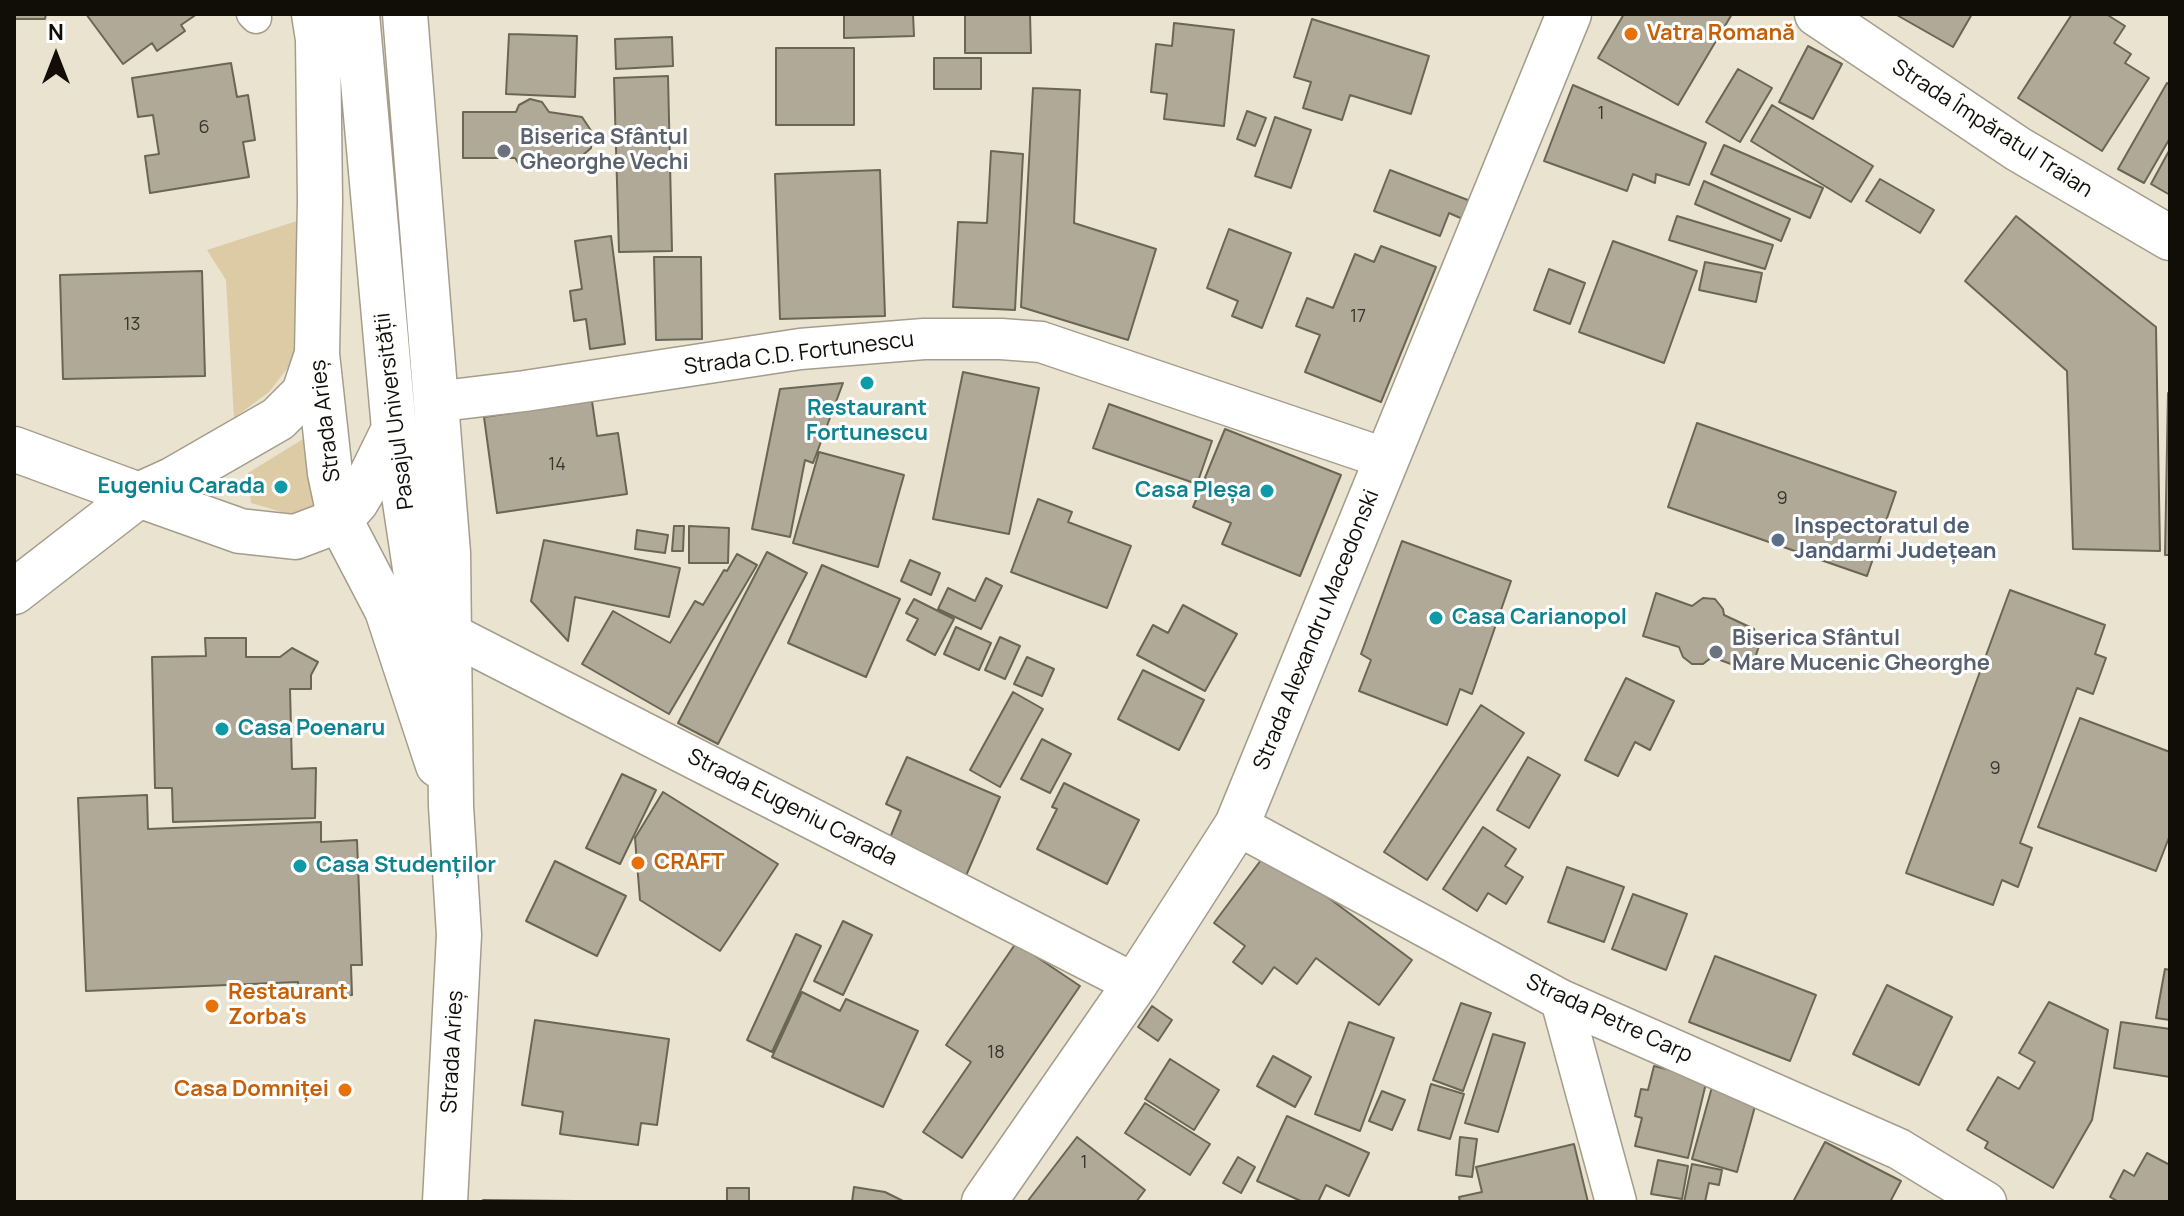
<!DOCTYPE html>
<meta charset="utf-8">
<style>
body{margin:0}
#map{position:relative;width:2184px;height:1216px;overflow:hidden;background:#eae3d0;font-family:Manrope,sans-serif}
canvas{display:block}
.frame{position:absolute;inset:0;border:16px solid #110e08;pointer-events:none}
.north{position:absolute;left:16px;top:16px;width:80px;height:80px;-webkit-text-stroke:6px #fff;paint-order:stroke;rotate:0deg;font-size:22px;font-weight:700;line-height:32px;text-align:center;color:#110e08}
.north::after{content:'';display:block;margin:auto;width:28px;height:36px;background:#110e08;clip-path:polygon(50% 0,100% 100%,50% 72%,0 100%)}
</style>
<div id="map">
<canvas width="2184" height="1216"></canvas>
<div class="frame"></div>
<div class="north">N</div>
</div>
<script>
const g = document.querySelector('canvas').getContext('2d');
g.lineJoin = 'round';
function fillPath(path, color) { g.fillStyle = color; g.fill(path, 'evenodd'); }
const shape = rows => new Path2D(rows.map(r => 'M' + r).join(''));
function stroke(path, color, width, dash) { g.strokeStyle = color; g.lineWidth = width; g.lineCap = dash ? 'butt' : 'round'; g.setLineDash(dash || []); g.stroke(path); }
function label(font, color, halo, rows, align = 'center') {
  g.font = font + ' Manrope,sans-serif'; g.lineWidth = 6; g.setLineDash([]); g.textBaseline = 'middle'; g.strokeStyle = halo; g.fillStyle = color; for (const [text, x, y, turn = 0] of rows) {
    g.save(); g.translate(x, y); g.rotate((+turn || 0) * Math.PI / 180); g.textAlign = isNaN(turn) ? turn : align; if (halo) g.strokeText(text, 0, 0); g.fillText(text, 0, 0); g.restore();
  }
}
fillPath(shape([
 [300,220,303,348,269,392,234,418,226,280,207,250],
 [308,436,322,509,313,514,289,514,251,503,248,473]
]), '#dccba4');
const building = shape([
 [14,14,46,14,45,19,14,19,14,14],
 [86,14,197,14,181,25,185,31,157,51,152,43,123,64,86,14],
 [844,14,913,14,914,36,844,38,844,14],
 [965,14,1030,14,1031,53,965,53,965,14],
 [1624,14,1732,14,1678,105,1598,58,1624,14],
 [1895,14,1972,14,1953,47,1895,14],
 [2072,14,2106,14,2125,26,2114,43,2131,54,2125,63,2149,78,2102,151,2018,98,2072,14],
 [1312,19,1429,56,1411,114,1350,95,1342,120,1303,108,1311,82,1294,77,1312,19],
 [1174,23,1234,30,1224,126,1164,119,1167,94,1151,92,1156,44,1172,46,1174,23],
 [509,34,577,36,575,97,506,94,509,34],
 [672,37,673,66,616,69,615,39,672,37],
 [1808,46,1842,64,1813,119,1779,102,1808,46],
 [776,48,854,48,854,125,776,125,776,48],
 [934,58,981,58,981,89,934,89,934,58],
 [231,63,237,97,248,95,255,140,243,142,249,177,150,193,145,156,159,154,153,115,138,117,132,78,231,63],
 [1738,69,1772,88,1740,142,1706,122,1738,69],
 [668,76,672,251,619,252,614,78,668,76],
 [2167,83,2170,85,2170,138,2144,183,2118,169,2167,83],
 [1573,85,1706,143,1689,185,1656,174,1655,183,1633,174,1627,191,1544,161,1573,85],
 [1033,88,1080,90,1074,223,1156,249,1128,340,1021,307,1033,88],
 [530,99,542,102,549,112,582,117,592,132,591,148,582,156,569,160,549,158,542,167,532,170,521,167,515,158,463,158,463,112,516,112,519,105,530,99],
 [1772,105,1873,166,1851,202,1751,141,1772,105],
 [1247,111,1266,118,1255,146,1237,139,1247,111],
 [1275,117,1311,130,1291,188,1255,176,1275,117],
 [1724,145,1823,188,1810,218,1711,174,1724,145],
 [2170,149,2170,195,2151,184,2170,149],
 [991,151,1023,154,1015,310,953,307,958,222,987,223,991,151],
 [880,170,885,316,780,319,775,174,880,170],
 [1390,170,1473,202,1465,220,1449,213,1440,236,1374,211,1390,170],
 [1880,179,1934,210,1920,233,1866,201,1880,179],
 [1704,181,1790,219,1781,241,1695,204,1704,181],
 [1677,216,1773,245,1765,269,1669,240,1677,216],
 [2016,216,2156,327,2160,551,2073,549,2067,371,1965,281,2016,216],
 [1229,229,1291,253,1262,328,1232,316,1238,301,1207,288,1229,229],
 [611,236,625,344,590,349,586,319,574,321,570,291,582,289,575,241,611,236],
 [1613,241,1697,271,1664,363,1579,332,1613,241],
 [1381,246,1436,267,1381,402,1305,372,1320,335,1296,326,1307,298,1333,308,1355,254,1374,262,1381,246],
 [654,257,701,257,702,339,656,340,654,257],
 [1705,262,1762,273,1756,302,1699,290,1705,262],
 [1549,269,1585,283,1570,324,1534,310,1549,269],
 [202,271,205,376,63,379,60,275,202,271],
 [963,372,1039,388,1009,534,933,519,963,372],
 [843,383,813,463,805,460,790,537,752,529,780,389,843,383],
 [2168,393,2170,393,2170,555,2165,555,2168,393],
 [592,401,597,436,618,433,627,494,497,513,484,417,592,401],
 [1109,404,1212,441,1197,484,1093,448,1109,404],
 [1697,423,1896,492,1867,576,1668,507,1697,423],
 [1225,429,1341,475,1300,576,1222,544,1231,523,1193,507,1225,429],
 [819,452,904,475,878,567,793,543,819,452],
 [1038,499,1072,512,1068,522,1131,546,1107,608,1011,572,1038,499],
 [674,526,684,526,683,551,672,551,674,526],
 [689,526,729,528,728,563,689,563,689,526],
 [637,530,668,535,665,553,635,549,637,530],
 [544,540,680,568,669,617,575,597,568,641,531,601,544,540],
 [1402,541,1511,581,1472,694,1460,689,1447,725,1359,691,1371,660,1361,654,1402,541],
 [767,552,807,573,718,744,678,723,767,552],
 [737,554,757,565,669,714,582,664,613,611,670,643,695,601,703,605,724,570,727,571,737,554],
 [910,560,940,573,931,595,901,581,910,560],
 [822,565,900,599,866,677,788,643,822,565],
 [986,578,1002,586,981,629,938,609,948,588,975,601,986,578],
 [2010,590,2105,625,2095,654,2106,658,2093,694,2077,688,2020,843,2032,848,2018,887,2002,880,1993,905,1906,873,2010,590],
 [1656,593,1692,606,1703,598,1715,599,1723,609,1724,615,1754,629,1759,646,1755,658,1744,664,1731,664,1712,657,1703,664,1692,664,1683,657,1679,647,1643,636,1656,593],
 [914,599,954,619,935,655,907,640,918,619,906,613,914,599],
 [1183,605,1237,634,1205,691,1137,655,1153,625,1168,633,1183,605],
 [956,627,991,643,979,670,944,654,956,627],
 [1000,637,1020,646,1005,679,985,670,1000,637],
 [205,638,246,638,246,657,280,657,292,648,318,662,311,675,311,689,290,689,292,769,316,768,315,818,173,822,172,788,155,788,152,657,206,656,205,638],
 [1027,657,1054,669,1042,696,1014,684,1027,657],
 [1143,670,1204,700,1179,750,1118,719,1143,670],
 [1626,678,1674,701,1650,750,1635,742,1618,776,1585,760,1626,678],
 [1013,692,1043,709,1000,787,970,770,1013,692],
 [1481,705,1524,733,1427,880,1384,852,1481,705],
 [2080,718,2170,752,2170,835,2156,871,2038,827,2080,718],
 [1042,739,1071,754,1050,793,1021,779,1042,739],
 [907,757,1000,797,965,878,887,845,901,811,886,804,907,757],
 [1528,757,1560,775,1529,828,1497,810,1528,757],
 [622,774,656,790,620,864,586,848,622,774],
 [1064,783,1139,820,1107,884,1037,849,1057,809,1052,807,1064,783],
 [663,792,778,864,720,951,640,900,635,838,663,792],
 [147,795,148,829,321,822,321,842,357,840,362,965,351,965,352,995,299,998,298,982,86,991,78,798,147,795],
 [1483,827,1516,849,1505,866,1523,877,1506,904,1488,893,1477,911,1443,889,1483,827],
 [1267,852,1412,960,1379,1005,1316,958,1297,984,1274,967,1262,984,1233,962,1245,946,1214,923,1267,852],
 [555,861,626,896,597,956,526,921,555,861],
 [1567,867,1624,887,1604,942,1548,922,1567,867],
 [1633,894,1687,914,1666,970,1612,949,1633,894],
 [843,921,872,935,843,995,814,981,843,921],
 [796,934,821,946,772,1052,747,1040,796,934],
 [1016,943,1080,986,962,1158,923,1132,971,1062,946,1045,1016,943],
 [1715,956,1816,995,1790,1061,1689,1022,1715,956],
 [2165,969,2170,970,2170,1020,2156,1018,2165,969],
 [1887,985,1952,1017,1919,1085,1853,1054,1887,985],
 [802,992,840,1011,846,999,918,1031,883,1107,772,1057,802,992],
 [2049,1002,2108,1030,2092,1120,2053,1188,1985,1148,1988,1142,1967,1130,1998,1077,2019,1089,2035,1062,2019,1053,2049,1002],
 [1461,1003,1491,1013,1463,1091,1433,1080,1461,1003],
 [1152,1006,1172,1020,1158,1041,1138,1027,1152,1006],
 [535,1020,669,1039,657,1125,641,1123,638,1145,560,1134,563,1112,522,1105,535,1020],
 [1349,1022,1394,1038,1360,1131,1315,1114,1349,1022],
 [2121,1022,2170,1029,2170,1077,2114,1068,2121,1022],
 [1493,1034,1525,1043,1498,1132,1465,1123,1493,1034],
 [1273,1056,1311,1077,1295,1107,1257,1086,1273,1056],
 [1170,1059,1219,1090,1194,1130,1145,1099,1170,1059],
 [1654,1066,1707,1079,1688,1158,1635,1146,1642,1118,1635,1116,1641,1089,1648,1090,1654,1066],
 [1431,1084,1464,1094,1450,1139,1418,1130,1431,1084],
 [1712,1087,1757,1099,1737,1172,1692,1159,1712,1087],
 [1382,1091,1405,1100,1392,1130,1369,1121,1382,1091],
 [1145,1103,1210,1144,1190,1175,1125,1133,1145,1103],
 [1287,1116,1369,1153,1349,1196,1326,1185,1318,1202,1303,1202,1257,1181,1287,1116],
 [1077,1137,1145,1190,1136,1202,1027,1202,1077,1137],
 [1460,1137,1477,1139,1472,1177,1456,1175,1460,1137],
 [1825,1142,1901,1181,1890,1202,1793,1202,1825,1142],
 [1574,1144,1588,1202,1460,1202,1459,1197,1482,1192,1476,1167,1574,1144],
 [2147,1153,2170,1165,2170,1202,2119,1202,2110,1197,2124,1170,2134,1176,2147,1153],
 [1238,1157,1255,1167,1241,1193,1223,1183,1238,1157],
 [1658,1160,1688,1166,1682,1199,1651,1194,1658,1160],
 [1692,1164,1722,1170,1719,1185,1709,1183,1705,1202,1684,1202,1692,1164],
 [854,1187,885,1192,905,1202,852,1202,854,1187],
 [727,1188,749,1188,749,1202,727,1202,727,1188],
 [483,1200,576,1201,576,1202,483,1202,483,1200]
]);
fillPath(building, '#b0a997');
stroke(building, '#6b6554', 2);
const pedestrian = shape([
 [252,14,256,18]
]);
const minor = shape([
 [434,402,525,391,800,349,924,339,1001,339,1041,342,1387,459],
 [449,633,1135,984],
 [1237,825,1561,1000,1899,1149,1986,1202],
 [1561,1000,1616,1202]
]);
const tertiary = shape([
 [1817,14,2018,149,2170,238],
 [14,449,139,495],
 [984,1202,1135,984,1237,825,1569,14]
]);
const secondary = shape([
 [314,14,318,39,320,201,317,354,330,473,340,520,387,610,438,765],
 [357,14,394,429,426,641],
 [405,14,448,553,451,806,459,935,445,1202],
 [139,495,240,531,295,537,340,520,356,502,368,482,394,429],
 [14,592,139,495,172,480,278,419,304,393,317,354]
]);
stroke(pedestrian, '#a59d8c', 33);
stroke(minor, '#a59d8c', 43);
stroke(tertiary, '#a59d8c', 47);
stroke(secondary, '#a59d8c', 47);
stroke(pedestrian, '#fff', 30);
stroke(minor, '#fff', 40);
stroke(tertiary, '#fff', 44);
stroke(secondary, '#fff', 44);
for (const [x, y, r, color] of [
 [1631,34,8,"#e8710a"],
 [504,151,8,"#6b7280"],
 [867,383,8,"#0f9aa8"],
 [281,487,8,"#0f9aa8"],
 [1267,491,8,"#0f9aa8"],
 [1778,540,8,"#5c6f8a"],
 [1436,618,8,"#0f9aa8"],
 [1716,652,8,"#6b7280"],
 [222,729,8,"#0f9aa8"],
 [638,863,8,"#e8710a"],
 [300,866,8,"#0f9aa8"],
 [212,1006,8,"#e8710a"],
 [345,1090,8,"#e8710a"]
]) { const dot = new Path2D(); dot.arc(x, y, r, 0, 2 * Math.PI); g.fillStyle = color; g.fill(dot); stroke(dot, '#fff', 3); }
label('18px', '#39352c', null, [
 ["1",1601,114],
 ["6",204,128],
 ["17",1358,317],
 ["13",132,325],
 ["14",557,465],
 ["9",1782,499],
 ["9",1995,769],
 ["18",996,1053],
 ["1",1084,1163]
]);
label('bold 22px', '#c56008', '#fff', [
 ["Vatra Romană",1647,34],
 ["CRAFT",654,863],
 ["Restaurant",228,993],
 ["Zorba's",228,1018],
 ["Casa Domniței",329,1090,"right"]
], 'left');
label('22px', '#110e08', '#fff', [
 ["Strada Împăratul Traian",1992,129,33],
 ["Strada C.D. Fortunescu",799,354,-7],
 ["Pasajul Universității",395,411,-97],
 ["Strada Arieș",326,421,-97],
 ["Strada Alexandru Macedonski",1317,630,-68],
 ["Strada Eugeniu Carada",792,808,27],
 ["Strada Petre Carp",1609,1019,25],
 ["Strada Arieș",453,1052,-87]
]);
label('bold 22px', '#5b616d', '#fff', [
 ["Biserica Sfântul",520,138],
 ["Gheorghe Vechi",520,163],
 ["Biserica Sfântul",1732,639],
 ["Mare Mucenic Gheorghe",1732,664]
], 'left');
label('bold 22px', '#0d838f', '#fff', [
 ["Restaurant",867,409,"center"],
 ["Fortunescu",867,434,"center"],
 ["Eugeniu Carada",265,487,"right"],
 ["Casa Pleșa",1251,491,"right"],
 ["Casa Carianopol",1452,618],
 ["Casa Poenaru",238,729],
 ["Casa Studenților",316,866]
], 'left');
label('bold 22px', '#4e5e75', '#fff', [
 ["Inspectoratul de",1794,527],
 ["Jandarmi Județean",1794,552]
], 'left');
</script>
